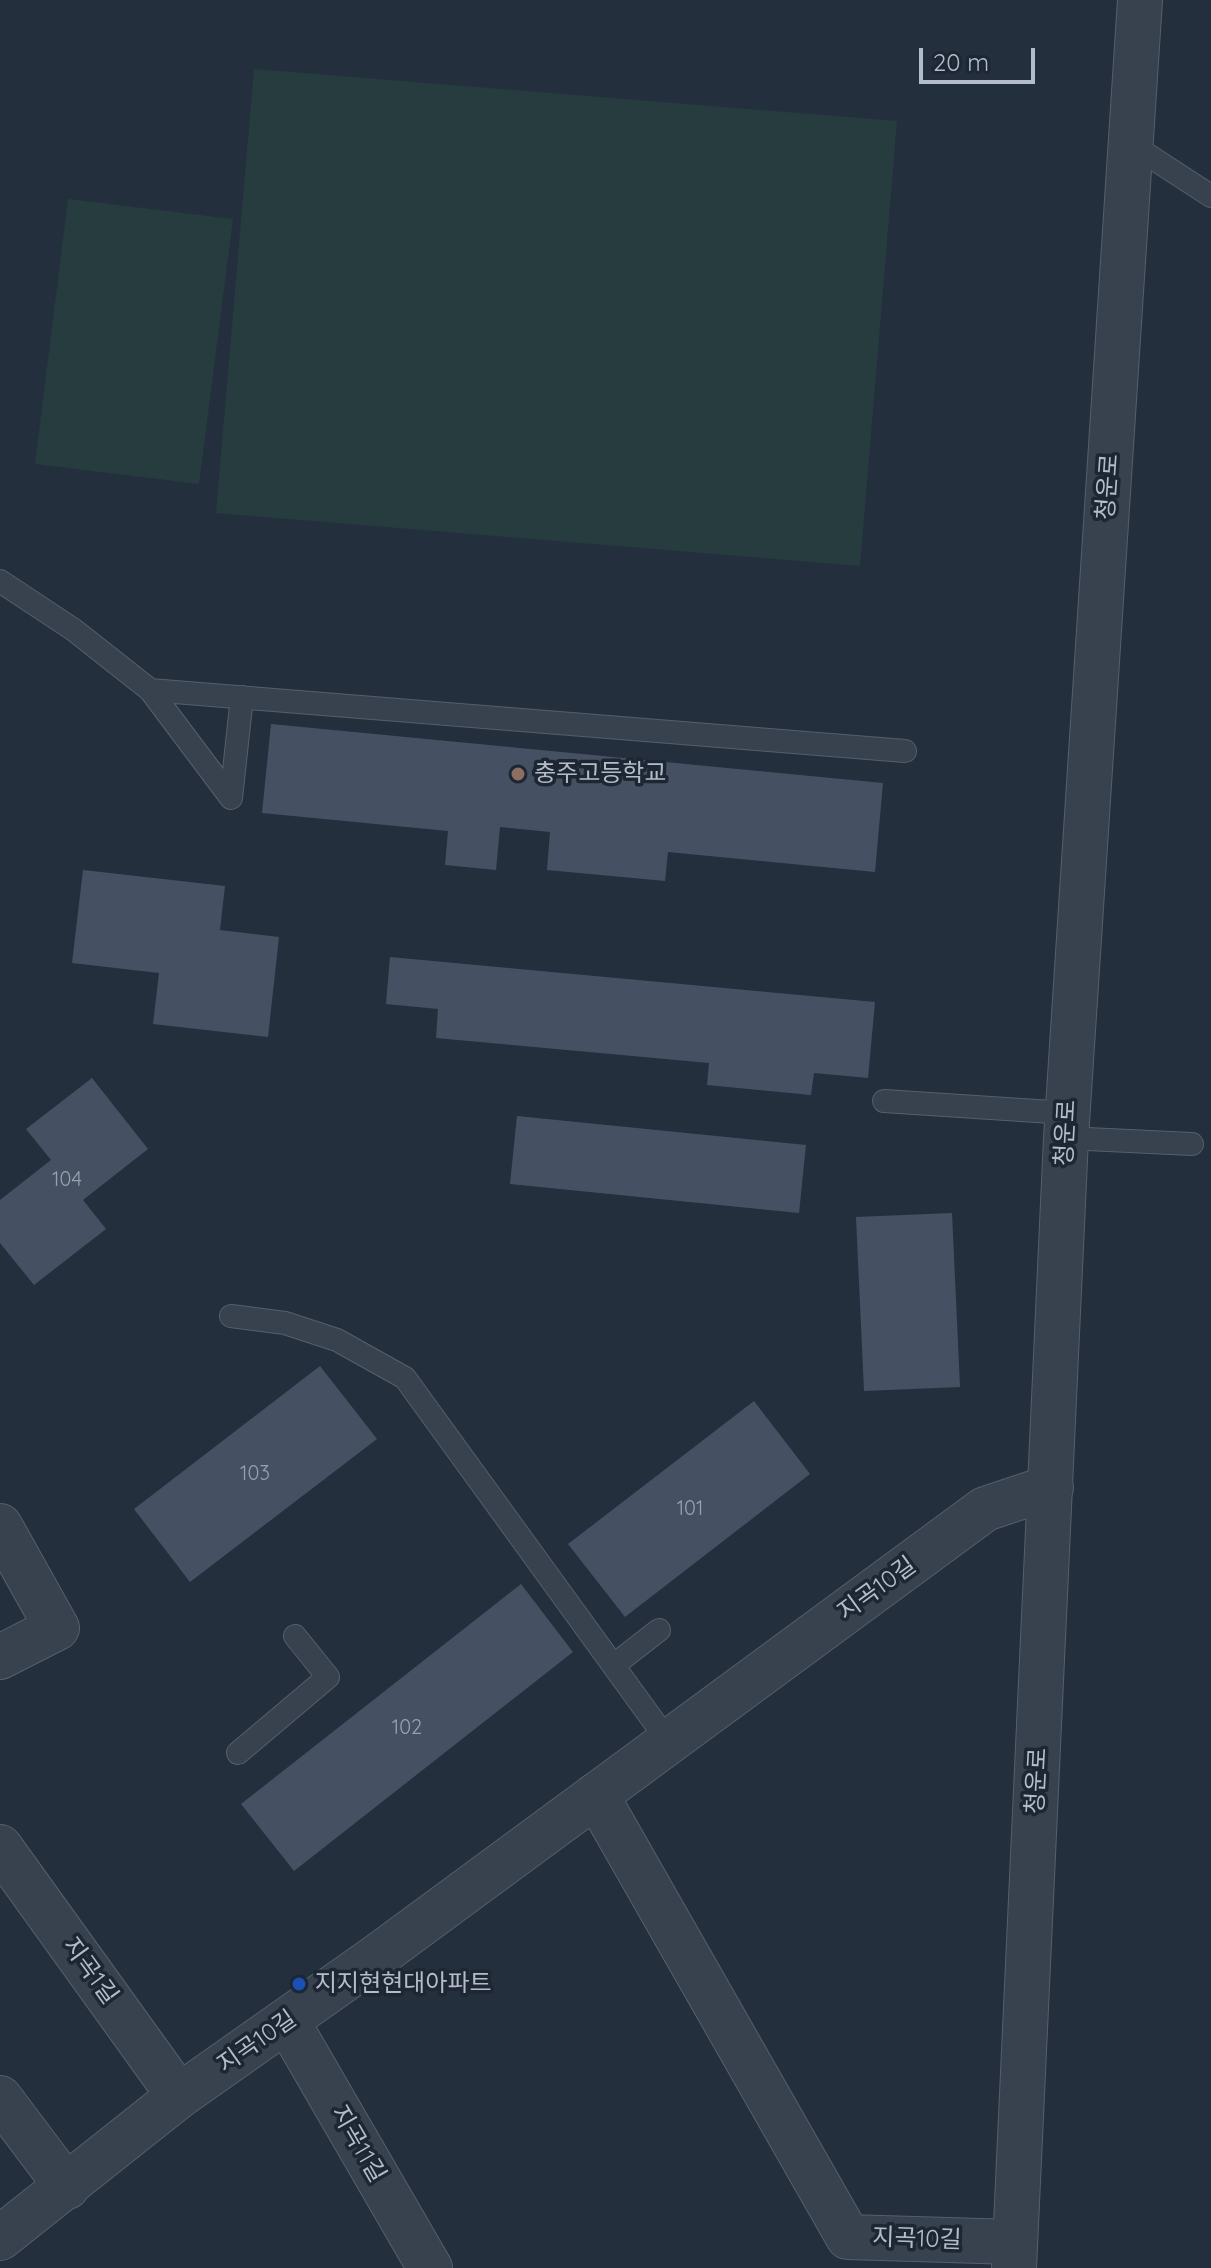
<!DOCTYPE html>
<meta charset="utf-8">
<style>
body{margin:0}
#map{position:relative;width:1211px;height:2268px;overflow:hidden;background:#242f3e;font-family:Quicksand,sans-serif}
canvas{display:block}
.scale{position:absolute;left:919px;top:48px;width:116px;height:36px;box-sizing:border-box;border:4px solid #b4bcc9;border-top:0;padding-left:10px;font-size:24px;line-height:28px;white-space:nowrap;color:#b4bcc9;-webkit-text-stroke:6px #1d2633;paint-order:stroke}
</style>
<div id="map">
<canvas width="1211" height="2268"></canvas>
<div class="scale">20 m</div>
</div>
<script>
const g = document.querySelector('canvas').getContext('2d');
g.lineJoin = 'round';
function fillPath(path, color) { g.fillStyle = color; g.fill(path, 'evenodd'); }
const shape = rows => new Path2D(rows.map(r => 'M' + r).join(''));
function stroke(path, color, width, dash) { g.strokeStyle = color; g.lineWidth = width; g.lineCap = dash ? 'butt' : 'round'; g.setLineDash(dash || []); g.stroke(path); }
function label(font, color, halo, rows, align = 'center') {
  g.font = font + ' Quicksand,"Noto Sans KR",sans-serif'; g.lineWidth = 7; g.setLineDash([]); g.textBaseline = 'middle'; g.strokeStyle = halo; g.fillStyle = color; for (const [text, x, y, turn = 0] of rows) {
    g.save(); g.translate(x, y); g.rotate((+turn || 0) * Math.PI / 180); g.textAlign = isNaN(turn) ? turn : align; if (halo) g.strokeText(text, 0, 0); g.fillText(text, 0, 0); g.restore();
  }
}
fillPath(shape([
 [254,69,897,121,860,566,216,513],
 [68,199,233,219,199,484,35,464]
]), '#263c3f');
fillPath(shape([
 [271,724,883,783,875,872,668,852,665,881,547,870,550,832,500,827,496,870,445,865,448,831,262,813],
 [83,870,225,886,220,930,279,937,268,1037,153,1024,159,973,72,963],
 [390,957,875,1002,868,1078,814,1073,811,1095,707,1085,709,1063,436,1038,438,1009,386,1004],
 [92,1078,148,1149,83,1200,106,1229,34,1285,0,1243,0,1200,51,1160,26,1129],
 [517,1116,806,1145,799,1213,510,1184],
 [952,1213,960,1387,864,1391,856,1217],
 [320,1366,377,1439,190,1582,134,1509],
 [754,1401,810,1474,625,1617,568,1544],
 [521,1584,573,1652,294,1871,241,1804]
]), '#455162');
const service = shape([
 [1131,144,1211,196],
 [0,581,74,630,150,690,905,751],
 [150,690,231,798,242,697],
 [884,1101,1067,1113],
 [1066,1138,1192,1144],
 [231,1316,285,1323,337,1340,405,1378,668,1741],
 [614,1665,659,1630],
 [238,1753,328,1677,295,1636]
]);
const minor = shape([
 [0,1526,57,1628,0,1657],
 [596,1795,848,2237,1014,2242],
 [0,1847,179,2096],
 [287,2021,430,2268],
 [0,2098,67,2187],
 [0,2238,179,2096,375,1958,985,1509,1051,1487]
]);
const tertiary = shape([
 [1014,2268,1066,1138,1140,0]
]);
stroke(service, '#565f6c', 24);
stroke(minor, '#565f6c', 46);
stroke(tertiary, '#565f6c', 46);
stroke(service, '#38414e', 22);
stroke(minor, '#38414e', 44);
stroke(tertiary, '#38414e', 44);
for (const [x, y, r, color] of [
 [518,774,8,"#8d6e63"],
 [299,1984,8,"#1a4fb4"]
]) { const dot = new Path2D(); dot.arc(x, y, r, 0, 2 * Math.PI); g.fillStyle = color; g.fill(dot); stroke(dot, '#1d2633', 3); }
label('20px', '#98a1af', null, [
 ["104",67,1180],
 ["103",255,1474],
 ["101",690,1509],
 ["102",407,1728]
]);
label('24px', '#b4bcc9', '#1d2633', [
 ["청운로",1108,487,-86],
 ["청운로",1066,1133,-87],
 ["지곡10길",877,1589,-36],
 ["청운로",1037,1781,-87],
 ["지곡1길",90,1971,54],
 ["지곡10길",257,2042,-35],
 ["지곡11길",358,2144,60],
 ["지곡10길",917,2239,2]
]);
label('24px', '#b4bcc9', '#1d2633', [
 ["충주고등학교",534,774],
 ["지지현현대아파트",315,1984]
], 'left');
</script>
